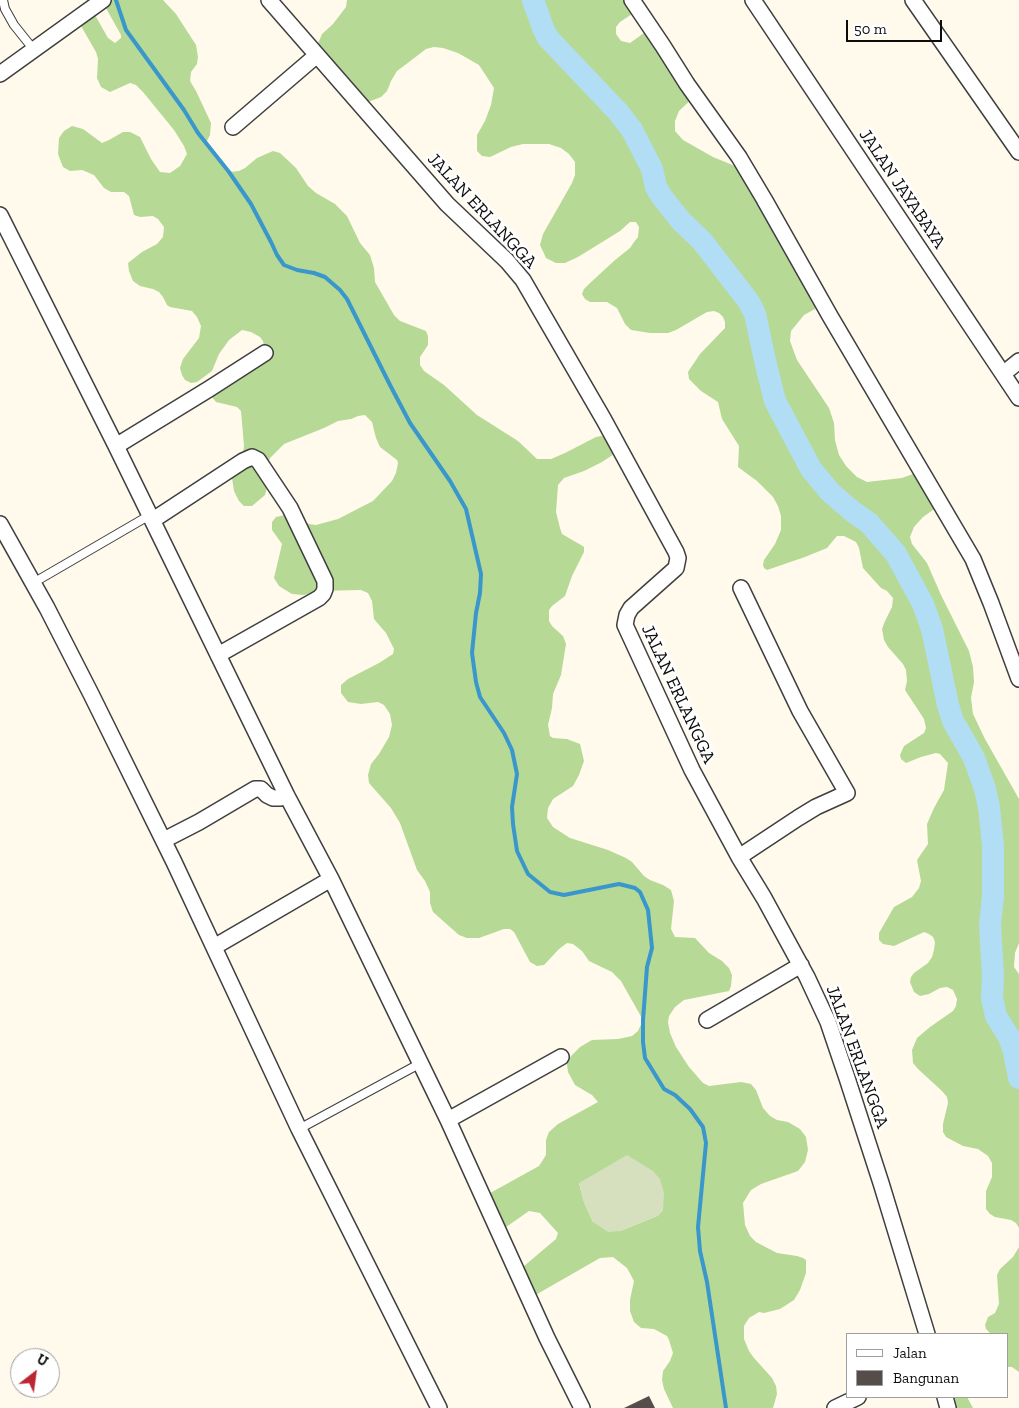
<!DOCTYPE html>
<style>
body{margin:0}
#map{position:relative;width:1019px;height:1408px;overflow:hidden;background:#fffaec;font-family:"Zilla Slab",serif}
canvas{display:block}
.legend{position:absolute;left:846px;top:1333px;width:162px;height:65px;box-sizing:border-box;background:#fff;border:1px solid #9e9e9e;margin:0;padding:6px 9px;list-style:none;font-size:15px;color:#0c0c0c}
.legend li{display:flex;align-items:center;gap:10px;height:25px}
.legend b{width:25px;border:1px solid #9e9e9e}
.north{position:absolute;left:10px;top:1348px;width:50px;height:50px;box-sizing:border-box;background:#fff;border:1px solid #9e9e9e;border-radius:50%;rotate:30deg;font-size:14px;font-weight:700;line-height:20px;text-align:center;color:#0c0c0c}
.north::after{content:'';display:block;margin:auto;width:18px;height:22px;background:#ba2633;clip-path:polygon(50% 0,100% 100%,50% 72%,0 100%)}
.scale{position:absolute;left:846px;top:20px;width:96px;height:22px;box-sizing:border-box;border:2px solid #0c0c0c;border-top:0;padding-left:6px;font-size:15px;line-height:18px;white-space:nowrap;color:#0c0c0c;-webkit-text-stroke:4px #fff;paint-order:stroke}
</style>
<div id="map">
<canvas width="1019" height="1408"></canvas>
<ul class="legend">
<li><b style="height:6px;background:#fff"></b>Jalan</li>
<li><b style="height:14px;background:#554d49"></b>Bangunan</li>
</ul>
<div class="north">U</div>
<div class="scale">50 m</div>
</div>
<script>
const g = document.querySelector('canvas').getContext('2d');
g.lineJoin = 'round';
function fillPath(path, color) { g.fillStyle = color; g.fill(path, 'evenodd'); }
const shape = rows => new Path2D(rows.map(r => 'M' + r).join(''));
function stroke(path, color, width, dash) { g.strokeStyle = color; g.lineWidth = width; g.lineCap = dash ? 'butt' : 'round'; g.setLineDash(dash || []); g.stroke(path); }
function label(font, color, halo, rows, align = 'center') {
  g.font = font + ' "Zilla Slab",serif'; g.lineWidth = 5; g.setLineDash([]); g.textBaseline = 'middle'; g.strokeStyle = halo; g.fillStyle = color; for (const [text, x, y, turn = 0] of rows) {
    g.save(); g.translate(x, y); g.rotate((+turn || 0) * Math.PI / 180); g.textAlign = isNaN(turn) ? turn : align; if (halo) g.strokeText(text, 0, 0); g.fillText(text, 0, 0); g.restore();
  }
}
fillPath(shape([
 [103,0,163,0,176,14,196,45,198,57,197,64,191,72,190,81,196,91,211,123,210,135,206,143,229,172,239,171,245,168,257,158,273,151,280,153,296,168,308,186,316,193,335,204,347,216,360,243,370,255,374,268,375,282,394,315,400,321,426,331,428,336,428,345,420,357,420,365,424,371,444,385,477,415,518,441,537,459,551,459,565,453,596,437,611,434,620,450,602,462,584,471,564,478,558,485,556,512,560,528,562,534,581,545,584,547,584,552,572,576,565,596,552,606,549,610,549,621,552,626,563,636,566,644,561,675,553,694,552,708,548,725,550,736,553,738,567,739,580,744,584,761,579,775,573,786,553,799,548,808,547,818,553,827,570,838,608,850,626,858,632,862,644,876,650,880,663,885,671,890,674,901,671,929,675,937,695,938,709,953,722,961,729,968,732,975,731,986,729,991,684,1000,675,1007,669,1016,668,1022,670,1033,676,1047,689,1067,703,1083,709,1086,741,1082,751,1084,756,1090,763,1108,770,1116,777,1120,788,1122,800,1129,806,1137,808,1150,805,1162,798,1171,761,1184,751,1190,743,1203,745,1225,750,1236,756,1242,777,1253,797,1256,803,1258,806,1260,806,1273,800,1290,794,1300,780,1309,764,1313,759,1312,749,1318,744,1326,744,1339,749,1351,754,1358,772,1378,776,1386,777,1394,773,1408,673,1408,664,1389,662,1380,663,1371,670,1361,673,1353,669,1340,667,1336,654,1329,641,1328,634,1322,630,1311,630,1300,634,1281,627,1268,613,1257,600,1258,532,1297,517,1272,556,1239,558,1233,540,1213,529,1211,499,1232,483,1197,539,1166,546,1155,546,1140,549,1132,558,1124,598,1102,592,1095,575,1085,568,1072,567,1064,571,1056,580,1047,592,1040,618,1039,632,1036,638,1031,643,1020,621,981,612,972,589,961,582,951,573,944,567,943,559,949,544,965,537,966,530,962,514,932,510,929,504,929,479,938,467,938,459,935,433,912,430,903,430,892,425,881,417,870,400,823,391,808,369,783,368,775,371,764,379,754,389,737,392,725,390,714,384,705,378,702,361,704,348,702,341,693,341,685,348,679,379,663,393,654,394,649,386,633,374,619,372,601,368,593,361,590,317,591,304,595,292,594,279,586,274,578,282,544,272,530,272,522,276,517,285,515,295,516,309,524,316,525,338,519,373,501,392,481,396,473,398,463,397,460,380,447,376,438,372,422,365,415,358,416,351,419,338,421,324,428,284,444,270,458,267,466,268,483,265,495,252,506,244,506,239,501,234,491,232,478,234,469,243,454,244,446,241,411,237,407,216,402,211,396,266,355,263,341,260,337,251,332,242,330,229,340,219,354,212,371,197,382,191,383,185,380,182,375,180,368,183,359,199,338,201,326,197,317,192,311,170,307,167,305,163,297,159,292,153,289,140,286,133,281,129,271,128,263,142,252,157,244,163,237,164,227,158,219,153,216,140,217,134,215,129,196,124,192,111,192,104,188,94,175,82,170,70,171,63,167,58,154,59,138,64,131,72,126,83,129,102,143,109,140,123,132,130,132,140,137,151,159,160,172,170,173,180,166,187,154,184,146,174,130,143,92,136,85,130,83,110,92,101,87,97,78,98,59,96,52,77,19,91,8,108,38,115,43,121,38,121,35,102,1],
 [579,1183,663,1210,657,1216,620,1231,593,1222,584,1202],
 [347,0,632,0,638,10,620,22,616,27,616,34,621,41,630,43,651,28,695,96,679,111,675,121,675,131,683,140,713,157,747,171,820,298,815,309,804,315,791,331,790,341,797,360,829,408,834,423,835,440,839,455,846,466,857,477,867,482,902,478,921,471,940,505,923,517,914,527,910,537,912,544,927,563,941,595,969,651,973,667,974,682,971,698,973,714,985,739,1019,799,1019,943,1015,953,1014,967,1019,974,1019,1228,1016,1223,1011,1220,995,1217,990,1214,986,1209,986,1191,992,1177,992,1163,988,1156,978,1149,963,1146,946,1137,943,1132,943,1124,948,1103,947,1097,942,1091,918,1069,913,1063,912,1050,917,1038,930,1027,953,1011,956,1006,957,999,953,990,947,987,940,988,929,994,920,996,914,992,910,982,911,977,914,973,928,963,932,957,934,950,935,942,933,937,929,934,924,932,894,946,883,944,879,940,879,933,894,907,912,897,919,888,921,881,917,860,928,844,927,824,934,808,944,790,948,763,940,754,936,753,921,757,906,763,901,759,900,755,904,746,924,733,926,728,924,719,905,690,907,681,906,670,903,664,888,647,884,640,882,629,885,621,892,607,893,598,887,591,881,588,863,568,859,548,856,542,844,536,837,536,827,548,805,557,767,570,764,568,763,565,764,560,775,544,781,530,781,516,778,506,773,497,757,481,738,467,739,446,722,419,718,402,701,391,689,379,688,372,700,354,725,328,725,322,723,317,719,313,714,311,707,312,676,330,668,333,650,333,631,330,625,324,617,308,607,302,590,302,585,299,582,294,584,289,589,284,615,260,630,248,634,242,638,237,639,227,636,222,630,222,620,231,578,257,565,263,556,263,546,258,540,245,543,234,572,183,575,175,575,162,569,154,561,148,549,144,523,144,511,147,490,157,482,156,477,151,477,135,485,121,491,105,494,88,479,65,458,53,443,48,434,47,426,49,409,62,397,71,391,81,387,91,381,97,368,102,357,101,317,46,322,34,333,24,346,7],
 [1019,1247,1019,1372,1012,1367,1008,1367,1008,1334,991,1334,986,1329,985,1325,988,1317,995,1313,999,1304,997,1275,1000,1269,1013,1257],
 [945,1397,967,1397,973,1408,948,1408]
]), '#b6d996');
fillPath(shape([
 [627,1155,653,1171,660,1179,664,1193,663,1210,657,1216,620,1231,608,1232,593,1222,584,1202,579,1183]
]), '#d6e0be');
stroke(shape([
 [116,0,126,30,184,110,198,133,229,172,251,204,271,242,277,255,284,265,297,270,314,273,325,277,340,290,347,299,390,385,410,423,450,481,466,509,481,574,480,593,476,613,472,653,476,682,480,697,504,733,512,750,517,774,512,807,513,824,517,851,528,874,550,892,564,895,619,884,635,888,640,892,648,910,652,948,647,967,643,1020,643,1042,645,1058,664,1089,675,1095,690,1109,703,1127,706,1143,698,1227,700,1251,707,1282,726,1408]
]), '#3997cc', 4);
stroke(shape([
 [533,0,543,28,548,38,619,113,632,130,652,169,656,187,662,197,681,221,702,241,749,302,755,314,766,365,775,401,811,469,830,492,852,511,869,523,896,554,923,604,932,629,948,705,953,721,974,758,985,789,989,807,993,846,993,896,990,925,993,976,992,998,996,1016,1009,1037,1014,1052,1019,1078]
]), '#b1def5', 22);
fillPath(shape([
 [649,1396,655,1408,624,1408]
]), '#554d49');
const service = shape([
 [3,0,5,9,14,25,34,50],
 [33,583,150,515],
 [299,1129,421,1063]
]);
const minor = shape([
 [269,0,447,204,507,261,523,280,604,420,676,552,678,558,676,568,631,608,627,615,625,625,692,770,739,857,764,898,807,977,828,1022,847,1078,881,1183,927,1334],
 [632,0,663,46,687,84,739,157,764,199,830,316,973,559,991,603,1019,679],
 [753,0,1019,398],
 [913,0,1019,152],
 [0,74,103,0],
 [233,127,317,55],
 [0,215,116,446,287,796,331,879,448,1120,547,1338,582,1408],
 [1003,374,1019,361],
 [116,446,209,389,265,353],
 [153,520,243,461,252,457,258,460,290,508,325,581,325,589,323,594,319,598,218,655],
 [0,524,47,608,91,694,174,862,299,1129,439,1408],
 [164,840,199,822,255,789,261,789,267,795,273,798,280,798,287,796],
 [739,857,798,818,816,807,847,793,800,711,741,588],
 [214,947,331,879],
 [707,1020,801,965],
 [448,1120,561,1057],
 [945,1397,948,1408],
 [835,1408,858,1397]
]);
stroke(service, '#3f3f3f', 10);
stroke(minor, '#3f3f3f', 18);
stroke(service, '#fff', 8);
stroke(minor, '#fff', 15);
label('18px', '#0c0c0c', '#fff', [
 ["JALAN JAYABAYA",902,189,56],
 ["JALAN ERLANGGA",482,211,47],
 ["JALAN ERLANGGA",678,694,65],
 ["JALAN ERLANGGA",857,1057,70]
]);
</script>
